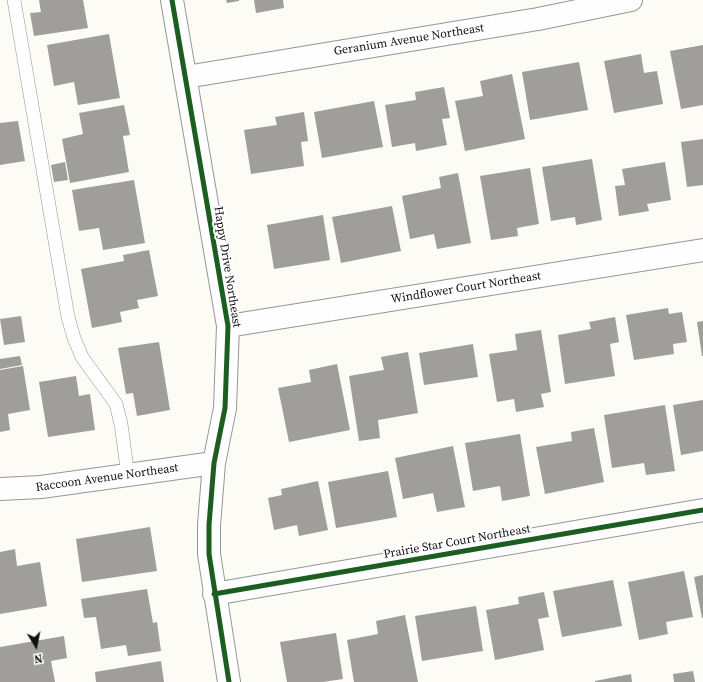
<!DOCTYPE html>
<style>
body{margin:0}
#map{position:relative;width:703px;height:682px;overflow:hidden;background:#fcfbf6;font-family:"Source Serif 4",serif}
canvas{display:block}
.north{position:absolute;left:16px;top:626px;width:40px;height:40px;-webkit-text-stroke:3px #fff;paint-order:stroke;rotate:170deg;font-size:11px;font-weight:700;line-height:16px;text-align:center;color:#101010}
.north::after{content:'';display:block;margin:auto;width:14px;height:18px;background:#101010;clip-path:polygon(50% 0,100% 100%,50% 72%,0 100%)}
</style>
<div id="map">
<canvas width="703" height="682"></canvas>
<div class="north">N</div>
</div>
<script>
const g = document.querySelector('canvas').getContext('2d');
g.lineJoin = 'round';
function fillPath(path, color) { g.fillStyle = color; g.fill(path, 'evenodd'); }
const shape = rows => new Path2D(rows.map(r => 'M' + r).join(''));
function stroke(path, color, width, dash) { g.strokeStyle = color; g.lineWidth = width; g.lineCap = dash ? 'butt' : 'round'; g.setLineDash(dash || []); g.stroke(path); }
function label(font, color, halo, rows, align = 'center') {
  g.font = font + ' "Source Serif 4",serif'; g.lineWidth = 4; g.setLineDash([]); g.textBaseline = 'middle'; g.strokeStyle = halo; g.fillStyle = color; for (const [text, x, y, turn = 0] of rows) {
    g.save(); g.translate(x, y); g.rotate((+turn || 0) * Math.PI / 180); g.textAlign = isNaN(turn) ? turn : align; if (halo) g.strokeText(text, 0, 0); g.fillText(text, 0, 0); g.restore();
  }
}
fillPath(shape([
 [39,0,83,0,88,28,34,36,30,13,41,12],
 [226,0,239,0,239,1,227,3],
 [254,0,283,0,284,8,256,13],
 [109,34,120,98,78,105,74,82,54,86,47,45],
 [703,45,703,105,681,109,670,51],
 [641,54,644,73,657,71,663,104,614,113,604,61],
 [579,62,588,110,530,120,522,72],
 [512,74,525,139,465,151,455,101,483,96,480,81],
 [444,87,450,118,442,119,447,145,416,151,415,143,392,147,385,105,416,100,415,92],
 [374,101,383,147,322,158,314,112],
 [124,105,130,135,123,136,129,172,70,183,62,139,83,134,79,113],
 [304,112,308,141,301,142,304,166,251,174,244,130,277,125,275,117],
 [18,121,25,161,0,165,0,123],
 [703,139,703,185,687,187,681,142],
 [592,159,602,220,576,225,575,217,551,221,542,167],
 [65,162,68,180,54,182,51,165],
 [665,162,671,200,647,204,649,211,619,216,615,186,625,185,622,169],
 [530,168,539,224,517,228,518,236,491,240,480,176],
 [458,173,471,243,437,249,434,234,410,239,402,196,441,188,439,177],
 [134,180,145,243,103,250,99,228,79,231,72,190],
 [392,206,401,251,341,263,332,217],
 [323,215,330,260,274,269,267,225],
 [149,250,158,296,137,300,139,308,120,312,122,322,92,328,81,269,124,261,123,255],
 [668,308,669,314,682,312,687,342,673,344,674,354,634,360,626,315],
 [21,316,25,342,4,345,0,319],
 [615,317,619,342,610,344,615,376,565,384,558,335,591,329,589,322],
 [703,321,703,356,702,356,697,322],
 [541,330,551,392,541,394,544,407,516,412,514,399,497,402,489,354,517,350,515,334],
 [159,342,170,410,137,416,133,393,126,394,118,348],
 [473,344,478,377,424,385,419,353],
 [408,352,418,413,378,420,380,438,359,441,349,376,384,370,381,357],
 [20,356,22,365,0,369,0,359],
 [337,364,350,430,289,442,278,388,311,382,309,370],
 [23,366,30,410,8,414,10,430,0,432,0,370],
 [76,376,79,396,90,394,95,430,48,437,39,382],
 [703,400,703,451,681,455,673,405],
 [665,405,675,471,646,475,644,463,612,468,604,415],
 [594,428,604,482,545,494,536,447,572,441,571,432],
 [520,434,530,496,502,501,500,486,473,491,465,443],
 [453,446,465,507,437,512,433,493,403,499,395,458],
 [388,471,397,517,336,528,328,482],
 [318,481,328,530,299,536,297,525,274,530,268,498,282,495,281,489],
 [150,527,157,571,82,582,76,539],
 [15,549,17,566,40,562,47,606,0,614,0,552],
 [684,571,693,617,666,622,668,634,639,640,628,582],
 [703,575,703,618,702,618,694,577],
 [613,580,622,626,562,637,553,591],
 [147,589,153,623,157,622,161,651,128,656,126,645,101,649,96,617,84,618,81,599],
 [544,592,549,617,538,619,544,650,495,660,486,610,519,604,518,597],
 [476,606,483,651,422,661,415,616],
 [405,615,418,682,354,682,347,640,378,634,376,621],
 [336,633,343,679,323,682,287,682,280,642],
 [64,636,67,658,51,661,55,682,0,682,0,647],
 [161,661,164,682,96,682,95,672],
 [693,671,695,682,674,682,673,674],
 [631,674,632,682,595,682,595,681]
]), '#a09e9b');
const service = shape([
 [14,0,68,317,74,338,82,357,116,404,121,424,128,476]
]);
const minor = shape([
 [172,0,228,326,225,408,214,463,209,525,209,554,229,682],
 [186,77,538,19,631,0],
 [228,326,703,250],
 [0,489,41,487,214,463],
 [214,594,703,510]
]);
stroke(service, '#969694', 14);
stroke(minor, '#969694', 24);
stroke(service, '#fffefe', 13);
stroke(minor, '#fffefe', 22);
stroke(shape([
 [172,0,228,326,225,408,214,463,209,525,209,554,229,682],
 [214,594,703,510]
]), '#1b5e20', 5);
label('12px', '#101010', '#fff', [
 ["Geranium Avenue Northeast",409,40,-9],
 ["Happy Drive Northeast",227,267,81],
 ["Windflower Court Northeast",466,288,-9],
 ["Raccoon Avenue Northeast",107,478,-8],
 ["Prairie Star Court Northeast",457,542,-10]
]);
</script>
